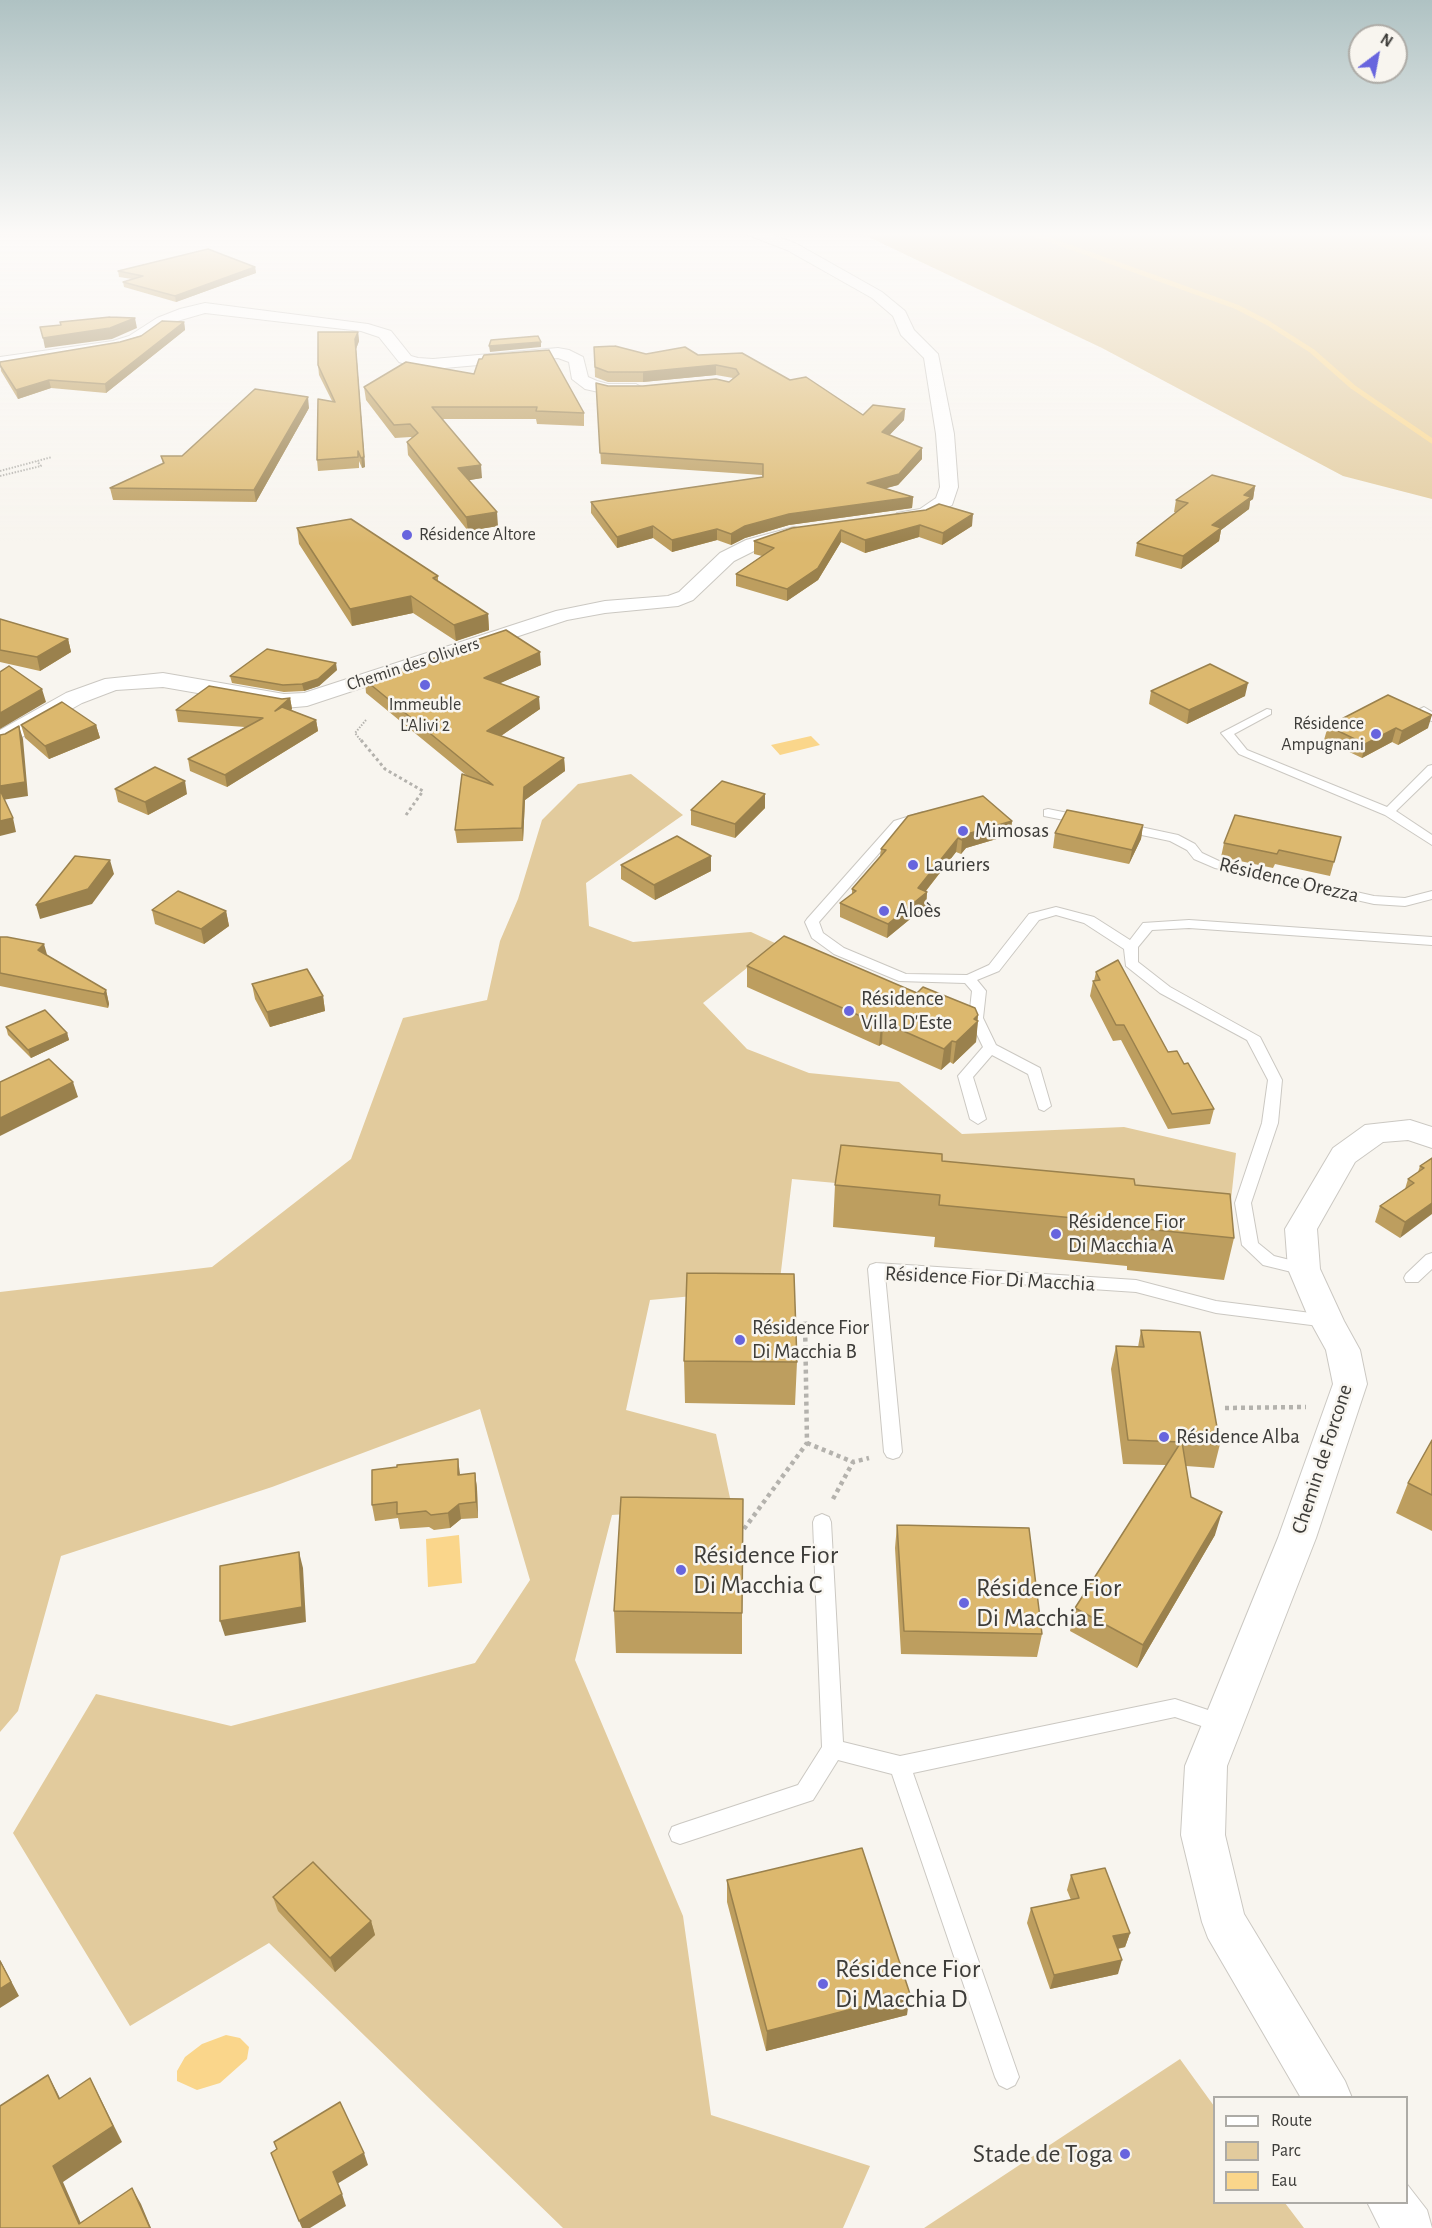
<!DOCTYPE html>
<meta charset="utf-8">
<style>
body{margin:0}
#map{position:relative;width:1432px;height:2228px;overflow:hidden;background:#f8f5ef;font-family:"Alegreya Sans",sans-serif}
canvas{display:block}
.legend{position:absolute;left:1213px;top:2096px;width:195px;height:108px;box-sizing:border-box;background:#f8f5ef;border:2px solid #adaba6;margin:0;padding:8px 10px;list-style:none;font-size:18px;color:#3d3c39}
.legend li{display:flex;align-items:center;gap:12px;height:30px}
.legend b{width:30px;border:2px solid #adaba6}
.north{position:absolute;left:1348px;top:24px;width:60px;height:60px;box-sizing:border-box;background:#f8f5ef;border:2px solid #adaba6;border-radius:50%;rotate:32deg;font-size:16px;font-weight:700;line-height:24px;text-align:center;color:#3d3c39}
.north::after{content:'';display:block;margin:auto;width:21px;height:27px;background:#6865de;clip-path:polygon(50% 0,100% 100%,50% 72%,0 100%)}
</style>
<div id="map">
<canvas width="1432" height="2228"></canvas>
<ul class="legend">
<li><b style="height:8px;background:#fff"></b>Route</li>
<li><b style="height:16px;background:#e2cb9d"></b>Parc</li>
<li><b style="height:16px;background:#fad68b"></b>Eau</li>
</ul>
<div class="north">N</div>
</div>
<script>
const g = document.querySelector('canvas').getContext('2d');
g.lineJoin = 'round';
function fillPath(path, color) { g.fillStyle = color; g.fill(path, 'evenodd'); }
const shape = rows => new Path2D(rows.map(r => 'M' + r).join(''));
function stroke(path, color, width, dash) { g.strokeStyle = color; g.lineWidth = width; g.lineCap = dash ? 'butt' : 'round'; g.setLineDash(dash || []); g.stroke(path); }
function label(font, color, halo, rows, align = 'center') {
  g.font = font + ' "Alegreya Sans",sans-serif'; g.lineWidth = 5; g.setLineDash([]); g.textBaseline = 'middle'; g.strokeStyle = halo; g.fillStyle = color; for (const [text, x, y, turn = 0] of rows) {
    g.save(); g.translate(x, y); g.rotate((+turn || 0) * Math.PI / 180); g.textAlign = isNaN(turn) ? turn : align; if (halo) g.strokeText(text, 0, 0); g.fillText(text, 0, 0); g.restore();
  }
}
fillPath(shape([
 [858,232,1432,232,1432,499,1343,476,1102,348],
 [631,774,683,815,586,883,589,926,633,942,751,932,777,944,703,1003,747,1049,809,1073,899,1082,962,1134,1124,1127,1236,1153,1229,1219,792,1179,779,1288,650,1300,626,1410,716,1434,732,1507,612,1515,575,1660,683,1916,711,2115,870,2166,843,2228,563,2228,269,1943,130,2026,13,1833,96,1694,231,1726,475,1663,530,1580,480,1409,272,1487,61,1556,18,1711,0,1732,0,1292,212,1267,351,1159,403,1018,487,1000,500,941,518,899,542,820,578,784],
 [1180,2059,1214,2106,1214,2202,1285,2203,1304,2228,924,2228]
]), '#e2cb9d');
fillPath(shape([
 [811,736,820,745,780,755,771,745],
 [459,1535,462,1583,428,1587,426,1539],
 [226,2035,240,2038,249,2047,247,2059,220,2083,197,2090,177,2081,177,2071,185,2057,202,2044]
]), '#fad68b');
stroke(shape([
 [1028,232,1237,307,1268,323,1312,351,1353,387,1432,441]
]), '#fad68b', 5);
const service = shape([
 [1424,707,1432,712,1432,721,1428,720,1418,710,1424,707],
 [1267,709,1271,710,1271,714,1234,734,1247,750,1387,807,1428,766,1432,765,1432,776,1396,811,1432,835,1432,845,1385,815,1239,754,1221,733,1267,709],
 [1048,809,1088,817,1090,820,1084,824,1044,816,1044,810,1048,809],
 [923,812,929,816,927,819,902,827,819,922,823,933,844,948,906,974,967,975,989,965,1029,914,1056,907,1094,917,1130,940,1143,923,1189,920,1432,937,1432,945,1189,928,1152,930,1138,947,1138,962,1170,987,1260,1037,1282,1080,1278,1123,1251,1203,1258,1243,1274,1256,1310,1265,1312,1269,1310,1273,1304,1275,1263,1265,1242,1245,1235,1203,1262,1123,1268,1080,1247,1040,1160,993,1126,966,1124,949,1084,923,1056,915,1039,920,999,971,977,980,986,991,983,1018,996,1045,1040,1068,1051,1106,1044,1111,1039,1109,1028,1074,992,1055,973,1077,986,1119,978,1124,970,1119,958,1076,983,1047,969,1018,972,991,965,983,899,981,834,954,812,938,805,922,807,919,894,821,923,812],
 [1122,823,1178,835,1195,844,1202,853,1219,861,1374,896,1405,898,1432,891,1432,899,1405,906,1374,904,1215,868,1194,859,1187,850,1170,841,1118,830,1116,827,1122,823],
 [1432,1253,1432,1269,1418,1282,1406,1282,1404,1278,1406,1274,1426,1255,1432,1253],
 [876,1263,1136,1280,1216,1301,1327,1315,1333,1317,1335,1321,1333,1325,1327,1327,1216,1313,1136,1292,885,1275,902,1452,899,1457,893,1459,887,1457,884,1452,868,1269,870,1265,876,1263],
 [822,1514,829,1517,831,1522,843,1742,900,1756,1175,1699,1229,1717,1232,1724,1229,1731,1222,1733,1175,1717,913,1773,1019,2077,1015,2085,1007,2089,999,2085,995,2077,892,1774,838,1760,813,1800,680,1844,672,1841,669,1834,672,1827,680,1824,798,1785,822,1747,813,1522,815,1517,822,1514]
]);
const minor = shape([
 [746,232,765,232,797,244,882,292,905,311,914,330,938,354,954,434,958,487,952,505,925,520,904,523,897,521,895,517,897,513,920,509,936,498,940,487,936,434,924,358,901,335,893,316,872,298,787,250,748,235,746,232],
 [205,303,368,324,391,331,411,356,418,358,433,359,558,348,569,350,583,357,588,377,597,381,608,384,636,384,644,389,636,394,608,394,585,389,572,379,569,362,558,358,433,369,416,368,399,362,379,337,361,331,205,313,167,324,141,342,121,348,0,367,0,357,113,341,129,336,157,318,180,309,205,303],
 [794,527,801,529,804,533,801,537,760,548,734,561,693,600,678,606,605,613,567,620,307,706,284,708,163,687,116,690,82,703,8,745,0,747,0,730,66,693,105,679,163,673,284,694,304,693,556,611,605,601,668,596,679,592,720,553,746,540,794,527],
 [1410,1120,1432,1127,1432,1148,1408,1140,1383,1142,1355,1162,1317,1229,1320,1269,1344,1321,1360,1350,1367,1384,1316,1538,1227,1766,1225,1835,1244,1914,1345,2081,1352,2098,1301,2098,1208,1938,1202,1922,1181,1835,1185,1766,1278,1538,1333,1384,1326,1350,1310,1321,1288,1269,1285,1229,1333,1148,1365,1125,1410,1120],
 [1406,2183,1427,2210,1432,2228,1380,2228,1367,2202,1406,2202,1406,2183]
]);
stroke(service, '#cbc8c2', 2);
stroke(minor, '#cbc8c2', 2);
stroke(shape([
 [461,232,478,234,519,232],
 [0,471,52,457],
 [0,476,41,466,37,461],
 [362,742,355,733,366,720]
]), '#b4b2ad', 2, [1.5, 1.5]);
stroke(shape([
 [361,740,385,769,423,791,406,815]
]), '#b4b2ad', 3, [3, 3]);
stroke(shape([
 [1225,1408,1306,1407],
 [807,1443,853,1462],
 [833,1499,853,1462,869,1458],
 [744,1529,807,1443,805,1320]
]), '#b4b2ad', 4.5, [4, 4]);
fillPath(service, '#fff');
fillPath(minor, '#fff');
fillPath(shape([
 [255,267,256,273,176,302,124,287,123,282,132,279,119,277,118,271],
 [184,322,185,330,106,393,51,388,18,399,1,371,0,362,120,342],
 [358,332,359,341,356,349,365,467,362,468,359,461,359,468,318,471,317,460,332,401,319,375,318,365],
 [594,347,646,354,698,355,790,380,863,415,905,409,904,420,889,435,922,459,898,485,885,488,913,497,912,508,789,525,745,538,731,545,717,540,672,552,653,538,617,548,591,513,591,502,763,477,762,475,601,464,596,383,608,386,643,386,729,382,733,378,716,375,643,382,608,382,595,377],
 [406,362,584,413,584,426,537,424,536,419,443,419,482,478,469,480,498,526,468,531,408,455,407,442,412,438,411,437,395,438,366,400,364,387],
 [309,408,256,502,113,500,110,488,163,464,161,456,182,456],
 [1255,486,1253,499,1250,501,1249,509,1221,530,1219,541,1181,569,1135,556,1137,543,1176,513,1174,512,1176,500],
 [926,510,972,526,942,545,919,537,865,553,841,542,818,580,787,601,736,586,736,574,762,556,754,554,754,541],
 [297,528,438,576,438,581,488,614,489,630,456,641,413,613,352,626,299,544],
 [0,619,68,639,71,652,40,671,0,662],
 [473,641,541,665,500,683,540,709,501,736,564,758,565,771,525,800,523,841,457,843,455,830,466,775,366,693,365,680,474,646],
 [337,670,319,686,304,691,284,692,232,683,230,676],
 [1151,691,1245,696,1187,724,1149,704],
 [290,698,292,709,291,710,316,720,318,731,227,787,190,771,188,759,245,727,178,722,176,710],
 [21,725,96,725,100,738,49,759,25,738],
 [1328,726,1428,728,1398,745,1392,742,1362,758,1324,740],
 [115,789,187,794,148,815,118,802],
 [765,808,735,838,691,825,691,810],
 [1012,821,1010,835,966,848,961,854,956,852,926,891,927,892,926,906,887,938,840,917,840,903,852,895,852,889,880,856,881,849],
 [1143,825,1141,839,1129,864,1053,848,1055,833],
 [1341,837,1330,876,1275,864,1273,868,1221,857,1224,843],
 [711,856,711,871,655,900,621,879,621,865],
 [152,910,226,911,229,926,204,944,155,924],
 [0,937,106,990,109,1004,108,1008,0,986],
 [747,966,917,993,978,1015,976,1042,953,1064,950,1062,941,1070,882,1044,879,1046,747,987],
 [1096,972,1168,1052,1184,1064,1214,1109,1210,1124,1168,1129,1121,1040,1113,1041,1090,996,1093,981,1094,981],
 [252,984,323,996,325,1011,270,1027,255,999],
 [6,1027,67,1033,69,1040,31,1058,8,1035],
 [1432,1158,1400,1238,1375,1222,1380,1206,1405,1189,1408,1179,1418,1172,1420,1166],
 [942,1161,1135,1185,1234,1238,1224,1280,1127,1270,1127,1266,934,1247,935,1237,833,1227,835,1185],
 [1141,1330,1220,1444,1214,1468,1186,1466,1191,1497,1215,1535,1137,1668,1070,1631,1075,1608,1166,1465,1123,1464,1111,1369,1116,1346,1138,1347],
 [684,1361,797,1362,795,1405,685,1403],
 [1432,1440,1432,1531,1396,1513,1408,1483],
 [475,1473,477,1489,478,1518,461,1519,450,1528,434,1530,429,1527,400,1529,398,1518,375,1521,372,1505,460,1475],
 [897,1525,1042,1634,1037,1657,901,1654,895,1548],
 [614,1611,742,1613,742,1654,616,1653],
 [1071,1875,1130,1933,1125,1947,1118,1949,1118,1974,1050,1989,1027,1923,1031,1908,1071,1900,1067,1890],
 [727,1880,907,2015,766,2051,727,1902],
 [273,1897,371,1921,375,1935,335,1972,278,1911]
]), '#bd9e5f');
fillPath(shape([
 [255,267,256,273,176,302,175,296],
 [135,318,137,328,112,339,45,348,43,338],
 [184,322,185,330,106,393,105,384],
 [358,332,359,341,356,349,365,467,362,468,355,339],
 [541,342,541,347,490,352,489,346],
 [716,365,716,375,643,382,643,372],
 [49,380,51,388,18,399,16,390],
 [308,397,309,408,256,502,254,490],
 [905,409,904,420,882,443,882,432],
 [922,448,922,459,898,485,866,494,867,483],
 [481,465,482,478,459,482,458,468],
 [1255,486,1253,499,1250,501,1249,509,1221,530,1219,541,1181,569,1183,556,1212,525,1244,495],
 [913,497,912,508,789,525,745,538,731,545,731,534,745,526,789,514],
 [497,512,498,526,468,531,466,517],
 [973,514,972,526,942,545,943,533],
 [920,525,919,537,865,553,865,540],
 [653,526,653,538,617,548,617,537],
 [717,529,717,540,672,552,672,540],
 [841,530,841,542,818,580,787,601,787,589],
 [411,596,413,613,352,626,350,609],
 [488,614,489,630,456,641,454,625],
 [68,639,71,652,40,671,37,657],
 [540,652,541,665,485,690,484,678],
 [336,663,337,670,319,686,304,691,302,684],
 [1248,683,1245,696,1187,724,1189,710],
 [42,689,46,702,0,729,0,713],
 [539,697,540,709,489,744,487,731],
 [290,698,292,709,277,723,275,711],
 [1432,715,1428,728,1398,745,1402,731],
 [316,720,318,731,227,787,225,775],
 [96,725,100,738,49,759,45,746],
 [19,726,23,739,28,796,2,800,0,792,0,786],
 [1396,728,1392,742,1362,758,1365,744],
 [564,758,565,771,525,800,523,841,522,828,524,787],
 [185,781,187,794,148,815,145,802],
 [765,794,765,808,735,838,735,824],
 [13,818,16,832,0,836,0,821],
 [1012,821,1010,835,966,848,961,854,962,840,967,834],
 [1143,825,1141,839,1129,864,1132,850],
 [958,838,956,852,921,897,927,892,926,906,887,938,888,924,918,888],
 [711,856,711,871,655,900,654,885],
 [110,860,114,874,92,904,40,919,36,905],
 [226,911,229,926,204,944,201,929],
 [44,944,48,958,38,950],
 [106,990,109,1004,108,1008,104,994],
 [323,996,325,1011,270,1027,267,1012],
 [978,1015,977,1022,978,1021,976,1042,953,1064,956,1042,974,1019],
 [883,1022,882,1044,879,1046,881,1025],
 [67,1033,69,1040,31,1058,28,1050],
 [952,1041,950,1062,941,1070,944,1049],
 [73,1082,78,1097,0,1136,0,1118],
 [1432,1203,1432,1214,1400,1238,1405,1222],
 [458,1459,460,1474,458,1475],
 [475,1473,477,1489,478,1518,476,1502],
 [459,1504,461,1519,450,1528,448,1513],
 [1222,1512,1215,1535,1137,1668,1143,1645],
 [299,1552,303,1568,306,1622,225,1636,220,1621],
 [371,1921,375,1935,335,1972,330,1958],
 [1130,1933,1125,1947,1109,1950,1113,1936],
 [0,1960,19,1996,0,2008],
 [1122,1960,1118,1974,1050,1989,1054,1975],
 [910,1994,907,2015,766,2051,767,2031],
 [48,2075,57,2092,68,2115,59,2099],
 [90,2078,122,2142,63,2182,83,2228,79,2224,53,2166],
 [364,2153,368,2165,337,2184,333,2172],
 [132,2188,141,2204,151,2228,150,2228],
 [342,2194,346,2206,310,2228,302,2228,299,2221]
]), '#9a814d');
const building = shape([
 [208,249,255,267,175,296,123,282,143,276,118,271,208,249],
 [110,317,135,318,110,328,43,338,40,327,61,325,60,322,110,317],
 [162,321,184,322,105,384,49,380,16,390,0,365,0,362,120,342,141,336,162,321],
 [318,332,358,332,355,339,364,457,361,458,358,451,358,457,317,460,318,399,335,402,318,365,318,332],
 [538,336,541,342,489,346,491,340,538,336],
 [615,346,646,354,685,347,698,355,742,353,790,380,806,377,863,415,873,405,905,409,882,432,922,448,899,474,867,483,913,497,789,514,745,526,731,534,717,529,672,540,653,526,617,537,591,502,763,477,763,464,600,453,596,383,608,386,643,386,716,379,729,382,739,374,736,369,716,365,643,372,608,372,595,367,594,347,615,346],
 [549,350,584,413,536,411,537,407,432,407,481,465,458,468,497,512,466,517,407,442,418,433,410,424,394,425,364,387,406,362,474,374,479,359,482,359,484,355,549,350],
 [255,389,308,397,254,490,110,488,164,463,161,456,182,456,255,389],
 [1212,475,1255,486,1244,495,1251,497,1212,525,1221,528,1183,556,1137,543,1188,503,1176,500,1212,475],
 [939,504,973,514,943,533,920,525,865,540,841,530,818,568,787,589,736,574,774,548,754,541,792,528,926,510,939,504],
 [351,519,438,576,433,578,488,614,454,625,411,596,350,609,297,528,351,519],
 [0,619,68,639,37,657,0,650,0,619],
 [506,630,540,652,484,678,539,697,487,731,564,758,524,787,522,828,455,830,462,774,493,785,365,680,479,644,473,641,506,630],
 [267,649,336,663,318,679,302,684,283,685,230,676,267,649],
 [1210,664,1248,683,1189,710,1151,691,1210,664],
 [9,666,42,689,0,713,0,672,9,666],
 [209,686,282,699,290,698,275,711,282,707,316,720,225,775,188,759,263,718,176,710,209,686],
 [1388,695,1432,715,1402,731,1396,728,1365,744,1328,726,1388,695],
 [62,702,96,725,45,746,21,725,62,702],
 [19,726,25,782,0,786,0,735,5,734,19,726],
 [155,767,185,781,145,802,115,789,155,767],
 [722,781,765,794,735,824,691,810,722,781],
 [0,790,13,818,0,821,0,790],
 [983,796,1012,821,967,834,962,840,958,838,918,888,927,892,888,924,840,903,856,891,852,889,886,850,881,849,908,816,983,796],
 [1067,810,1143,825,1132,850,1055,833,1067,810],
 [1235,815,1341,837,1334,862,1279,850,1277,854,1224,843,1235,815],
 [677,836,711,856,654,885,621,865,677,836],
 [75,856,110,860,88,889,36,905,75,856],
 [178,891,226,911,201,929,152,910,178,891],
 [784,936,917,993,923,987,975,1008,978,1015,974,1019,978,1021,956,1042,952,1041,944,1049,883,1022,881,1025,747,966,784,936],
 [0,937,7,937,44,944,38,950,106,990,104,994,0,973,0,937],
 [1118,960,1168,1052,1177,1051,1184,1064,1188,1063,1214,1109,1172,1114,1124,1025,1116,1025,1093,981,1100,980,1096,972,1118,960],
 [307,969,323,996,267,1012,252,984,307,969],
 [45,1010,67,1033,28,1050,6,1027,45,1010],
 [49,1059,73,1082,0,1118,0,1082,49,1059],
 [841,1145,942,1154,942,1161,1134,1179,1135,1185,1230,1194,1234,1238,1136,1228,1136,1224,939,1205,940,1195,835,1185,841,1145],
 [1432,1158,1432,1203,1405,1222,1380,1206,1414,1183,1408,1179,1424,1168,1420,1166,1432,1158],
 [687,1273,794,1274,797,1362,684,1361,687,1273],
 [1141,1330,1200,1332,1220,1444,1182,1442,1191,1497,1222,1512,1143,1645,1075,1608,1181,1442,1128,1440,1116,1346,1144,1347,1141,1330],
 [1432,1440,1432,1495,1408,1483,1432,1440],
 [458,1459,458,1475,475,1473,476,1502,459,1504,448,1513,431,1515,426,1511,397,1514,397,1502,372,1505,372,1470,397,1467,397,1465,458,1459],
 [621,1497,743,1499,742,1613,614,1611,621,1497],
 [897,1525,1029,1528,1042,1634,904,1631,897,1525],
 [299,1552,302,1607,220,1621,220,1566,299,1552],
 [862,1848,910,1994,767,2031,727,1880,862,1848],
 [313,1862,371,1921,330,1958,273,1897,313,1862],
 [1105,1868,1130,1933,1113,1936,1122,1960,1054,1975,1031,1908,1079,1898,1071,1875,1105,1868],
 [0,1961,11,1982,0,1989,0,1961],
 [48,2075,59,2099,90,2078,113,2126,53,2166,79,2224,132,2188,150,2228,0,2228,0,2106,48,2075],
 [340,2102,364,2153,333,2172,342,2194,299,2221,271,2153,277,2149,274,2142,340,2102]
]);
fillPath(building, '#dcb86e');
stroke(building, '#9a814d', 1.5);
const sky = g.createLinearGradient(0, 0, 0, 544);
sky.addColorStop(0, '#afc2c3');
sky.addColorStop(0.43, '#fcfaf8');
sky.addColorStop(1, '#fcfaf800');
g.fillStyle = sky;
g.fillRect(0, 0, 1432, 544);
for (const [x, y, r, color] of [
 [407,535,6,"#6865de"],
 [425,685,6,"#6865de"],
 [1376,734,6,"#6865de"],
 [963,831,6,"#6865de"],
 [913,865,6,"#6865de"],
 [884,911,6,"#6865de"],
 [849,1011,6,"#6865de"],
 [1056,1234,6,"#6865de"],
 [740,1340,6,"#6865de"],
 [1164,1437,6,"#6865de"],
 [681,1570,6,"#6865de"],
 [964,1603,6,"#6865de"],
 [823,1984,6,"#6865de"],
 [1125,2154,6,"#6865de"]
]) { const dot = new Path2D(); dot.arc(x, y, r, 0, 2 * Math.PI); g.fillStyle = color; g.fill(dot); stroke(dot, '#f8f5ef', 2); }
label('18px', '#3d3c39', '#f8f5ef', [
 ["Résidence Altore",419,535],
 ["Immeuble",425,705,"center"],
 ["L'Alivi 2",425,726,"center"],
 ["Résidence",1364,724,"right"],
 ["Ampugnani",1364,745,"right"]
], 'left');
label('18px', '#3d3c39', '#f8f5ef', [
 ["Chemin des Oliviers",413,664,-18]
]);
label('21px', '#3d3c39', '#f8f5ef', [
 ["Mimosas",975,831],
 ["Lauriers",925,865],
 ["Aloès",896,911],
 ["Résidence",861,999],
 ["Villa D'Este",861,1023],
 ["Résidence Fior",1068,1222],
 ["Di Macchia A",1068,1246],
 ["Résidence Fior",752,1328],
 ["Di Macchia B",752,1352],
 ["Résidence Alba",1176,1437]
], 'left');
label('21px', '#3d3c39', '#f8f5ef', [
 ["Résidence Orezza",1289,880,13],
 ["Résidence Fior Di Macchia",990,1279,3],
 ["Chemin de Forcone",1322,1459,-72]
]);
label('26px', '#3d3c39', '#f8f5ef', [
 ["Résidence Fior",693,1555],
 ["Di Macchia C",693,1585],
 ["Résidence Fior",976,1588],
 ["Di Macchia E",976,1618],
 ["Résidence Fior",835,1969],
 ["Di Macchia D",835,1999],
 ["Stade de Toga",1113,2154,"right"]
], 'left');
</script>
